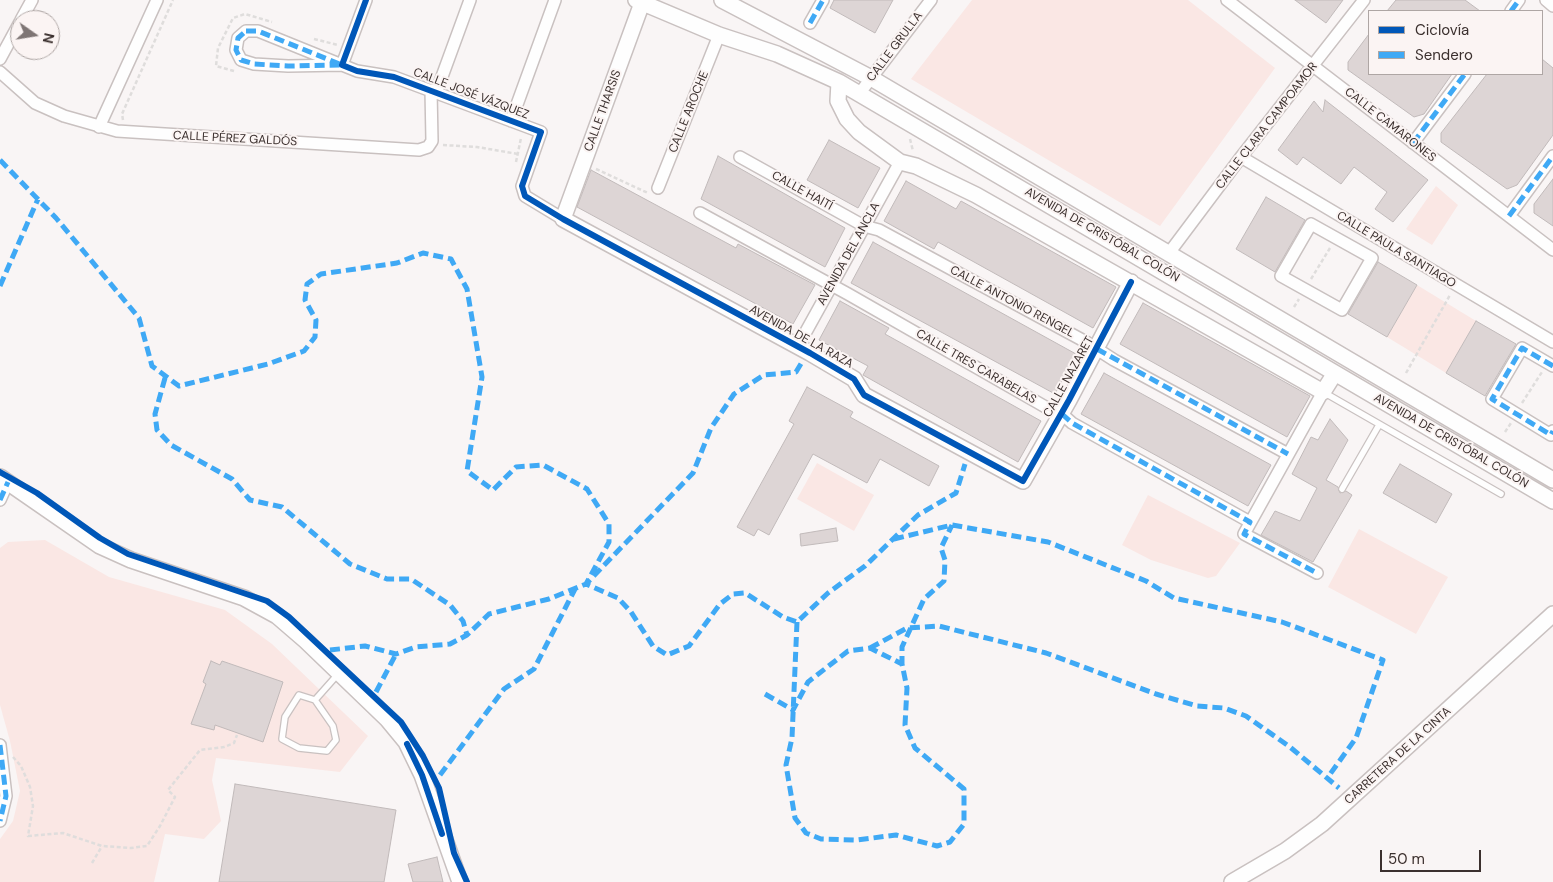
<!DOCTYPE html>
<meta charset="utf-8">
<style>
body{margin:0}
#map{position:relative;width:1553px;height:882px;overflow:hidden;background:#f9f5f5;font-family:"DM Sans",sans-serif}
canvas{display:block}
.legend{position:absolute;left:1368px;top:10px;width:175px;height:65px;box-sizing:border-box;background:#fbf4f3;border:1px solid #aea6a4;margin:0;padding:6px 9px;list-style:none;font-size:15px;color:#3b302e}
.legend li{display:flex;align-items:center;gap:10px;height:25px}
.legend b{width:25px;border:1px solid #aea6a4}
.north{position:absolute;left:10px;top:10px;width:50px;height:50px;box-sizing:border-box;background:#fbf4f3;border:1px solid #aea6a4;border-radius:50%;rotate:103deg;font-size:14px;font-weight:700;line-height:20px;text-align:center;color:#3b302e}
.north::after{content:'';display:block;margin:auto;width:18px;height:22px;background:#7e7574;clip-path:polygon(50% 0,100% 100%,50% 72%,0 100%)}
.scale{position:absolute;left:1380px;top:850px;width:101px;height:22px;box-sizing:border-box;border:2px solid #3b302e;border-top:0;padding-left:6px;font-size:15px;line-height:18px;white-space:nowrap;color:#3b302e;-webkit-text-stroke:4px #fbf4f3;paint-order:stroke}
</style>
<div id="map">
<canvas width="1553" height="882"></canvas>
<ul class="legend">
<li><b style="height:6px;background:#0057b8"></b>Ciclovía</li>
<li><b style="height:6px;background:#3fa9f5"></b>Sendero</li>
</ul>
<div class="north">N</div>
<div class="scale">50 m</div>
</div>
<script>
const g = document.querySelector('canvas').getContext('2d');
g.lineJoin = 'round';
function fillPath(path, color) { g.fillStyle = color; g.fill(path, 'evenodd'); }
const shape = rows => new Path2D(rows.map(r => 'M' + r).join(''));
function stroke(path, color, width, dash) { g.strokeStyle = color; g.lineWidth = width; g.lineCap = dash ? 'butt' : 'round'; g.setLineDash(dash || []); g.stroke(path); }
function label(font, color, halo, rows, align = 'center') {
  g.font = font + ' "DM Sans",sans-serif'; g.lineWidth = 4; g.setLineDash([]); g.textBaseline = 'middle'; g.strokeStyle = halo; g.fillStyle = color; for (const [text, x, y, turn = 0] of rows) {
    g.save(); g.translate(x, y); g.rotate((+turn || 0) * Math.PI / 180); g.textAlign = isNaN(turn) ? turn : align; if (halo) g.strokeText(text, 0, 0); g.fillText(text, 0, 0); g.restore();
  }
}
fillPath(shape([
 [972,0,1188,0,1275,68,1160,226,911,79],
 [1436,186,1458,205,1432,245,1406,229],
 [1417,285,1476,321,1446,373,1387,337],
 [817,463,874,495,854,531,797,499],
 [1148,495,1240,543,1216,576,1208,578,1151,560,1122,545],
 [1359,529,1448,577,1416,634,1328,587],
 [45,540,109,577,225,610,272,644,368,736,340,772,216,758,212,780,221,821,204,839,165,834,154,882,0,882,0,839,13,821,20,791,10,741,0,705,0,548,8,542]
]), '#fae7e4');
const building = shape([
 [834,0,893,0,875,33,830,8,834,0],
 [1295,0,1343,0,1326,23,1295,0],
 [1396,0,1465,0,1480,11,1387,11,1396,0],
 [1369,34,1369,74,1452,74,1424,114,1414,117,1348,70,1348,62,1369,34],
 [1542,59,1553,68,1553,135,1517,185,1507,189,1441,142,1441,133,1487,74,1542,74,1542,59],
 [1325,100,1428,180,1393,222,1375,209,1387,192,1354,167,1341,184,1303,157,1297,165,1278,150,1314,101,1323,112,1325,100],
 [829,140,880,168,858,208,807,180,829,140],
 [718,156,845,228,825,267,701,199,718,156],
 [591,170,736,248,738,244,815,285,793,324,577,207,591,170],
 [1553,179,1553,226,1534,213,1534,204,1553,179],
 [906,181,956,209,961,201,1116,287,1093,328,938,242,934,249,884,221,906,181],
 [1266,197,1305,220,1275,272,1236,249,1266,197],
 [873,242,1076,354,1055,394,851,283,873,242],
 [1378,262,1417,285,1387,337,1348,314,1378,262],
 [840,301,889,328,885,334,1041,421,1018,462,863,375,868,366,819,340,840,301],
 [1143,303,1310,396,1287,437,1120,344,1143,303],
 [1476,321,1516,344,1485,396,1446,373,1476,321],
 [1104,373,1271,465,1248,506,1081,414,1104,373],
 [807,387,853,412,850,417,939,466,929,486,880,459,867,483,813,454,769,535,758,529,754,536,737,527,794,424,789,421,807,387],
 [1330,419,1348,440,1326,480,1338,487,1340,493,1346,491,1352,495,1313,562,1261,535,1275,511,1300,521,1317,488,1292,474,1311,437,1318,440,1330,419],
 [1400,464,1452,494,1436,523,1383,493,1400,464],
 [836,528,838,541,801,546,800,534,836,528],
 [211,661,220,665,222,661,283,682,263,742,215,725,214,730,191,724,206,684,203,682,211,661],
 [235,784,396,810,384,882,219,882,235,784],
 [437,857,443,882,413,882,408,864,437,857]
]);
fillPath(building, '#ddd5d5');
stroke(building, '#c1baba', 1);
const lane = shape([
 [1325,393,1501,494],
 [1342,489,1379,425],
 [315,700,299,695,285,717,282,739,299,748,327,751,336,740,333,726,315,700,339,673]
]);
const street = shape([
 [1227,0,1553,250],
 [1546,0,1553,6],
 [1511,11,1519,0],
 [21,20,32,0],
 [810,23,823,0],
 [0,59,20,22],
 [342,65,288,66,254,64,241,60,236,50,238,38,246,31,258,31,342,65,357,71,394,77,541,132,522,186,525,196,563,219],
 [342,65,366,0],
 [0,72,35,103,64,116,117,131,419,150,428,147,432,141,431,90],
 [436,93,470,0],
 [859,94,931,0],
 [511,121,555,0],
 [99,127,157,0],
 [1413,143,1465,74],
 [740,157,864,226,879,230,1086,342,1114,360,1288,454],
 [1241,157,1553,342],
 [658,188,719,35],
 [700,213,848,294,1049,409,1062,414,1072,423,1250,522],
 [1509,216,1553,156],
 [1311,224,1372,258,1342,310,1281,276,1311,224],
 [1169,253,1241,157,1364,0],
 [798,346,900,162],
 [1553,366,1522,348,1492,399,1551,435,1553,431],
 [0,500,8,482],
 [1317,573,1244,534,1323,392],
 [0,745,6,796,0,821]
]);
const secondary = shape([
 [636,0,719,35,777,54,839,82,1553,501],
 [722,0,871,78,1553,480],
 [642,3,563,219,810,353,854,379,864,395,1023,481,1069,400,1131,282],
 [839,82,838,101,847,119,859,132,900,162,916,166,976,195,1323,392,1335,373],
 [0,477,100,546,131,560,244,598,277,616,306,641,387,719,406,742,422,775,460,882],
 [1232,882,1285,851,1322,824,1553,614]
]);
stroke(lane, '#c9c1c0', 8);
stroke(street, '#c9c1c0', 14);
stroke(secondary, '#c9c1c0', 18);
stroke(shape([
 [314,39,338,45],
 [234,71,216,66,218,48,233,18,245,14,272,22],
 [123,120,122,114,173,0],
 [910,139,913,151],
 [443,145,477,147,518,154],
 [516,162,521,138],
 [596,169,648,193],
 [1311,279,1330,248],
 [1294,307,1299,299],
 [1406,373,1450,295],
 [1522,403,1542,372],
 [1505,432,1511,423],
 [13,757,21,766,30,787,33,806,28,836,63,833,102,846,131,848,147,846,160,826,175,797,168,790,200,750,224,747,234,743,237,735],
 [92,863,102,846]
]), '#dfdddc', 2.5, [4, 2.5]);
stroke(lane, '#fefefe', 5.5);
stroke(street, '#fefefe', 11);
stroke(secondary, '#fefefe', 15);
stroke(shape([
 [1511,11,1519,0],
 [810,23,823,0],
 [246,31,258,31,342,65,288,66,254,64,241,60,236,50,238,38,246,31],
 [1413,143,1465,74],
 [0,160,56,218,139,318,152,366,179,386,268,364,304,351,315,337,316,320,305,300,307,284,321,274,397,263,423,253,451,259,467,289,482,377,467,471,493,490,516,467,543,465,587,489,609,524,609,542,586,584,618,598,631,612,653,646,667,655,689,646,720,604,733,594,745,593,783,617,797,622,828,593,865,566,918,515,956,493,965,464],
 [1509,216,1553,156],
 [0,286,38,199],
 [1097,349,1288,454],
 [1553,366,1522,348,1492,399,1551,435,1553,431],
 [165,378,155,414,157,430,171,445,232,479,250,500,282,507,350,564,387,579,411,579,450,605,463,621,467,635],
 [1062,414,1072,423,1250,522,1244,534,1317,573],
 [0,500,8,482],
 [894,539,952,525,1048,542,1146,581,1174,598,1282,622,1383,660,1356,738,1328,777],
 [797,622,792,738,786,765,795,818,806,833,821,839,857,840,896,835,937,846,950,842,964,824,964,789,915,748,905,725,907,688,902,664,902,647,924,599,944,581,945,560,941,548,952,525],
 [870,648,907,628,939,626,1046,653,1156,694,1197,706,1224,708,1246,716,1290,747,1339,788],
 [330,650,365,646,396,654,416,647,450,644,467,635,489,614,549,599,586,584,693,473,711,428,734,394,764,375,796,372,802,362],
 [376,692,396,654],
 [765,694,793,710,808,682,848,651,870,648,902,664],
 [0,745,6,796,0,821],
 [440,775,504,689,534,669,575,589]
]), '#3fa9f5', 5, [10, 5]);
stroke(shape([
 [366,0,342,65,357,71,394,77,541,132,522,186,525,196,563,219,810,353,854,379,864,395,1023,481,1069,400,1131,282],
 [0,472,37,493,100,538,128,554,267,601,289,617,401,722,423,756,439,788,454,853,467,882],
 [407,744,422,775,442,834]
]), '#0057b8', 6);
label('12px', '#3b302e', '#fbf4f3', [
 ["CALLE GRULLA",895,47,-53],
 ["CALLE JOSÉ VÁZQUEZ",471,94,21],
 ["CALLE THARSIS",603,111,-70],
 ["CALLE AROCHE",689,112,-68],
 ["CALLE CAMARONES",1390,125,38],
 ["CALLE CLARA CAMPOAMOR",1267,126,-52],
 ["CALLE PÉREZ GALDÓS",235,139,3],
 ["CALLE HAITÍ",802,191,29],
 ["AVENIDA DE CRISTÓBAL COLÓN",1102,235,30],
 ["CALLE PAULA SANTIAGO",1396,250,31],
 ["AVENIDA DEL ANCLA",849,254,-61],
 ["CALLE ANTONIO RENGEL",1012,302,28],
 ["AVENIDA DE LA RAZA",801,337,29],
 ["CALLE TRES CARABELAS",976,367,30],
 ["CALLE NAZARET",1069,377,-61],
 ["AVENIDA DE CRISTÓBAL COLÓN",1451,441,30],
 ["CARRETERA DE LA CINTA",1398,756,-42]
]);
</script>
